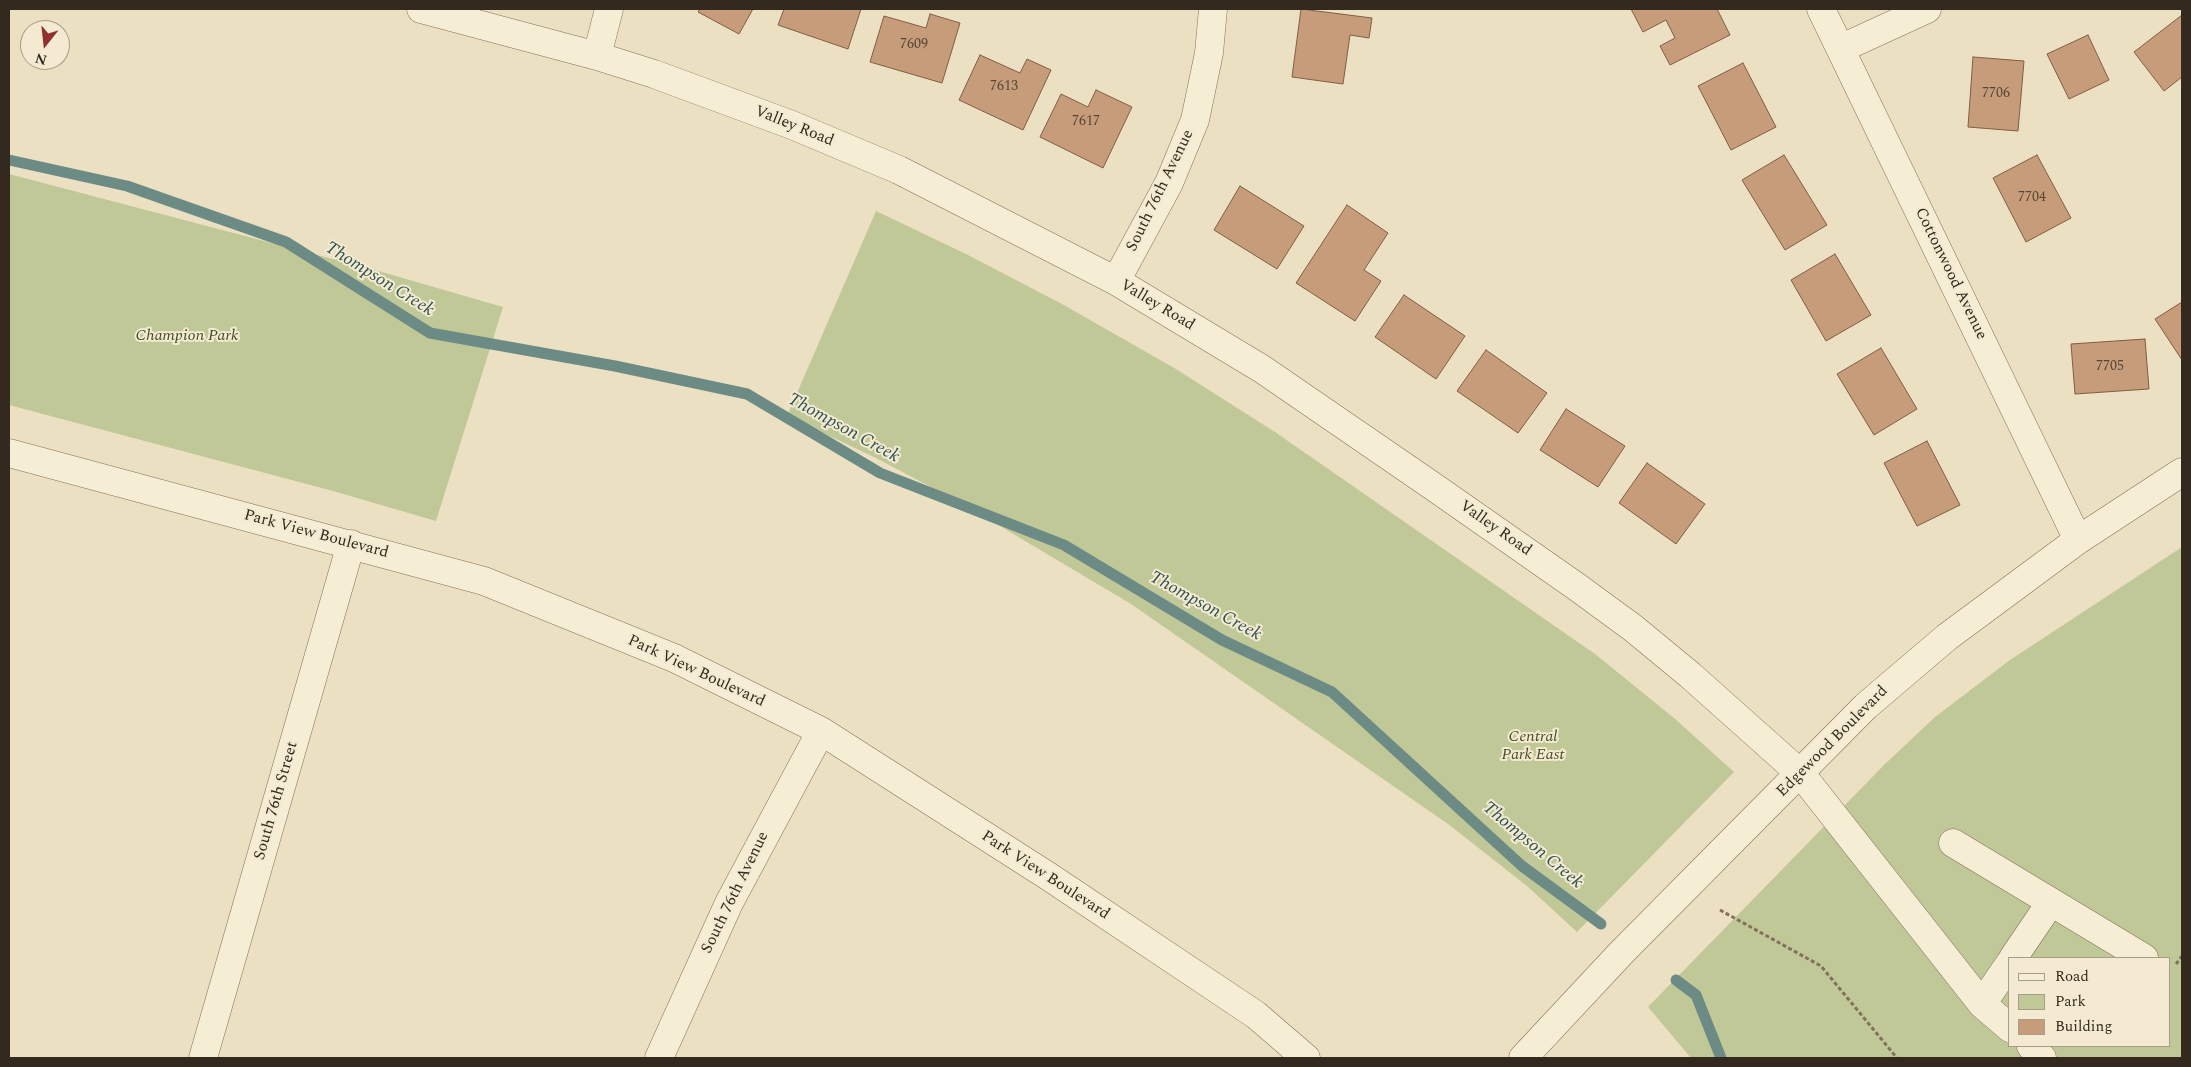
<!DOCTYPE html>
<style>
body{margin:0}
#map{position:relative;width:2191px;height:1067px;overflow:hidden;background:#ebe0c2;font-family:Spectral,serif}
canvas{display:block}
.frame{position:absolute;inset:0;border:10px solid #34291e;pointer-events:none}
.legend{position:absolute;left:2008px;top:957px;width:162px;height:90px;box-sizing:border-box;background:#f3ead1;border:1px solid #a79d89;margin:0;padding:6px 9px;list-style:none;font-size:15px;color:#34291e}
.legend li{display:flex;align-items:center;gap:10px;height:25px}
.legend b{width:25px;border:1px solid #a79d89}
.north{position:absolute;left:20px;top:20px;width:50px;height:50px;box-sizing:border-box;background:#f3ead1;border:1px solid #a79d89;border-radius:50%;rotate:196deg;font-size:14px;font-weight:700;line-height:20px;text-align:center;color:#34291e}
.north::after{content:'';display:block;margin:auto;width:18px;height:22px;background:#8e312f;clip-path:polygon(50% 0,100% 100%,50% 72%,0 100%)}
</style>
<div id="map">
<canvas width="2191" height="1067"></canvas>
<div class="frame"></div>
<ul class="legend">
<li><b style="height:6px;background:#f6edd5"></b>Road</li>
<li><b style="height:14px;background:#c1c897"></b>Park</li>
<li><b style="height:14px;background:#c69c7b"></b>Building</li>
</ul>
<div class="north">N</div>
</div>
<script>
const g = document.querySelector('canvas').getContext('2d');
g.lineJoin = 'round';
function fillPath(path, color) { g.fillStyle = color; g.fill(path, 'evenodd'); }
const shape = rows => new Path2D(rows.map(r => 'M' + r).join(''));
function stroke(path, color, width, dash) { g.strokeStyle = color; g.lineWidth = width; g.lineCap = dash ? 'butt' : 'round'; g.setLineDash(dash || []); g.stroke(path); }
function label(font, color, halo, rows, align = 'center') {
  g.font = font + ' Spectral,serif'; g.lineWidth = 4; g.setLineDash([]); g.textBaseline = 'middle'; g.strokeStyle = halo; g.fillStyle = color; for (const [text, x, y, turn = 0] of rows) {
    g.save(); g.translate(x, y); g.rotate((+turn || 0) * Math.PI / 180); g.textAlign = isNaN(turn) ? turn : align; if (halo) g.strokeText(text, 0, 0); g.fillText(text, 0, 0); g.restore();
  }
}
fillPath(shape([
 [9,174,382,272,503,307,436,521,333,491,9,405],
 [876,211,968,255,1062,304,1176,369,1275,432,1595,654,1674,718,1734,772,1577,932,1527,886,1448,824,1131,604,963,504,876,458,787,416],
 [2182,547,2182,1058,1691,1058,1648,1007,1884,765,1935,717,2010,660],
 [2010,958,2170,958,2170,1046,2010,1046]
]), '#c1c897');
stroke(shape([
 [9,160,127,186,286,242,430,333,615,366,747,394,880,473,1064,545,1222,640,1332,692,1522,866,1601,924],
 [1676,980,1696,995,1721,1058]
]), '#6c8b84', 11);
const building = shape([
 [700,9,753,9,739,34,698,12,700,9],
 [784,9,861,9,848,49,778,25,784,9],
 [1301,9,1372,18,1369,38,1350,35,1343,84,1292,77,1301,9],
 [1631,9,1717,9,1730,35,1670,65,1660,46,1675,38,1666,20,1643,32,1631,9],
 [930,14,960,23,942,83,870,62,884,16,926,28,930,14],
 [2182,15,2182,77,2164,91,2134,52,2182,15],
 [2088,35,2109,80,2069,99,2047,54,2088,35],
 [980,55,1020,73,1027,59,1051,70,1023,130,959,100,980,55],
 [1973,57,2024,61,2018,131,1968,127,1973,57],
 [1743,63,1776,127,1731,150,1698,86,1743,63],
 [1096,90,1132,107,1103,168,1040,137,1061,94,1088,107,1096,90],
 [1784,155,1827,225,1785,250,1742,180,1784,155],
 [2037,155,2071,218,2026,242,1993,178,2037,155],
 [1240,186,1304,226,1277,269,1214,230,1240,186],
 [1347,205,1388,233,1364,270,1381,281,1355,321,1296,283,1347,205],
 [1835,254,1871,315,1826,341,1791,280,1835,254],
 [1404,295,1465,336,1436,379,1375,337,1404,295],
 [2182,302,2182,360,2155,319,2182,302],
 [2145,339,2149,389,2075,394,2071,344,2145,339],
 [1881,348,1917,409,1874,435,1837,374,1881,348],
 [1486,350,1547,393,1518,433,1457,391,1486,350],
 [1566,409,1625,446,1598,487,1540,450,1566,409],
 [1927,441,1960,505,1917,526,1884,463,1927,441],
 [1647,463,1705,504,1676,544,1619,503,1647,463]
]);
fillPath(building, '#c69c7b');
stroke(building, '#815d42', 1);
const minor = shape([
 [421,9,597,56,654,74,792,125,899,170,1116,281,1262,369,1434,487,1577,587,1633,628,1690,675,1801,774,1982,1004,2010,1028],
 [1821,9,2078,540],
 [1842,48,1927,9],
 [597,56,609,9],
 [1116,281,1169,183,1195,120,1209,53,1213,9],
 [9,453,484,581,674,658,821,731,1048,876,1256,1015,1306,1058],
 [1953,843,2144,958],
 [2013,958,2051,902],
 [1982,1004,2010,963],
 [2031,1046,2042,1058],
 [203,1058,351,544],
 [659,1058,729,903,821,731],
 [1523,1058,1622,952,1866,706,1947,637,2078,540,2182,472]
]);
stroke(minor, '#83715b', 29);
stroke(shape([
 [1720,910,1821,966,1897,1058],
 [2176,964,2182,956]
]), '#83715b', 3, [4, 2.5]);
stroke(minor, '#f6edd5', 28);
label('14px', '#584635', null, [
 ["7609",914,45],
 ["7613",1004,87],
 ["7706",1996,94],
 ["7617",1086,122],
 ["7704",2032,198],
 ["7705",2110,367]
]);
label('16px', '#34291e', '#f3ead1', [
 ["Valley Road",794,127,22],
 ["South 76th Avenue",1161,191,-64],
 ["Cottonwood Avenue",1950,274,64],
 ["Valley Road",1157,306,31],
 ["Valley Road",1495,529,35],
 ["Park View Boulevard",316,535,15],
 ["Park View Boulevard",696,672,25],
 ["Edgewood Boulevard",1833,742,-45],
 ["South 76th Street",277,801,-74],
 ["Park View Boulevard",1045,876,33],
 ["South 76th Avenue",736,893,-64]
]);
label('italic 16px', '#434f26', '#f3ead1', [
 ["Champion Park",187,337],
 ["Central",1533,738],
 ["Park East",1533,756]
]);
label('italic 18px', '#2e5352', '#f3ead1', [
 ["Thompson Creek",379,280,32],
 ["Thompson Creek",843,429,29],
 ["Thompson Creek",1205,607,29],
 ["Thompson Creek",1532,846,40]
]);
</script>
